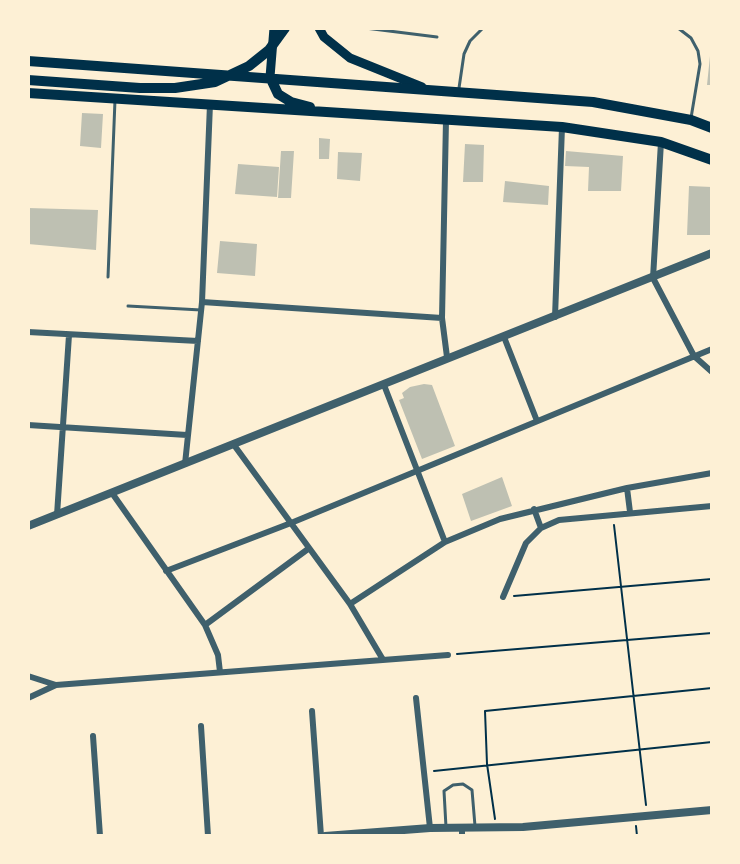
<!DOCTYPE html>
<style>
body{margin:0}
#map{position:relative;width:740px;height:864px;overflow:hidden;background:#fdf0d5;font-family:"Golos Text",sans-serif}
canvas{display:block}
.frame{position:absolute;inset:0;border:30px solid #fdf0d5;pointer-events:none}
</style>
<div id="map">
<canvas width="740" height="864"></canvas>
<div class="frame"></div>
</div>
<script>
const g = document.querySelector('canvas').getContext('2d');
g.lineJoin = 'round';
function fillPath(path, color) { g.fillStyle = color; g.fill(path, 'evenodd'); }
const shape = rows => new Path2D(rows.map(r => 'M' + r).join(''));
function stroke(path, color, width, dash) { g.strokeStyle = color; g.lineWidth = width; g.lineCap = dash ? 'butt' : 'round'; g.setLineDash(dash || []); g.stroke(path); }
fillPath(shape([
 [710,56,712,56,712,85,707,85],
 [82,113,103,114,101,148,80,146],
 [319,138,330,139,329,159,319,159],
 [465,144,484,145,483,182,463,182],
 [281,151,294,151,291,198,278,198],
 [566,151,623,156,621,191,588,191,589,167,565,166],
 [338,152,362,153,360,181,337,179],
 [238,164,279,167,277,197,235,194],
 [505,181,549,186,548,205,503,202],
 [689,186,712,187,712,235,687,235],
 [28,208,98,210,96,250,28,244],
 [220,241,257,244,255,276,217,273],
 [424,384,432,385,455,446,422,459,399,400,404,398,402,393,410,387],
 [502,477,512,506,471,521,462,494]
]), '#bec0b2');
stroke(shape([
 [614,525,646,805],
 [514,596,712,579],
 [457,654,712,633],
 [434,771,712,742],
 [495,819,487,764,485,711,712,688],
 [636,826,637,836]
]), '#003049', 2);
stroke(shape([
 [365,28,437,37],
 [678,28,691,38,698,51,700,64,691,118],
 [459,88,464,54,470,41,483,28],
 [108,277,115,100],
 [128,306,201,310],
 [446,827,444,791,453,785,463,784,472,790,475,826]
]), '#3f606c', 3);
stroke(shape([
 [446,120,442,318,447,357],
 [661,142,653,278,694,356,712,372],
 [202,302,442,318],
 [555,317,562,127],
 [28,332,198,341],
 [504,337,537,421],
 [384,385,445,542],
 [28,425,187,435],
 [234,445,350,604,382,658],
 [185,464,202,302,210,104],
 [627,488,630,512],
 [112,493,205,625,218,655,220,672],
 [534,509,541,528],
 [57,515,69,335],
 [166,571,291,523,712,349],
 [503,597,526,543,541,528,559,520,712,506],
 [350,604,445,542,500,519,627,488,712,473],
 [205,625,308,549],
 [28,676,56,685,448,655],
 [28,698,56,685],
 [416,698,430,828],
 [312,711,321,836],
 [201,726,208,836],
 [93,736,100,836],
 [462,829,462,836]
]), '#3f606c', 6);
stroke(shape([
 [28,526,712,253],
 [325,836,430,828,523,827,712,810]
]), '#3f606c', 8);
stroke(shape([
 [319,28,324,37,350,58,422,87],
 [270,77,274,28]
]), '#003049', 9);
stroke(shape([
 [28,61,593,102,691,120,712,128],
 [270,77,278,94,291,102,310,107],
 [28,80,140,88,175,88,215,82,249,66,269,50,285,28],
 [28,93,562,127,661,142,712,160]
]), '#003049', 10);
</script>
